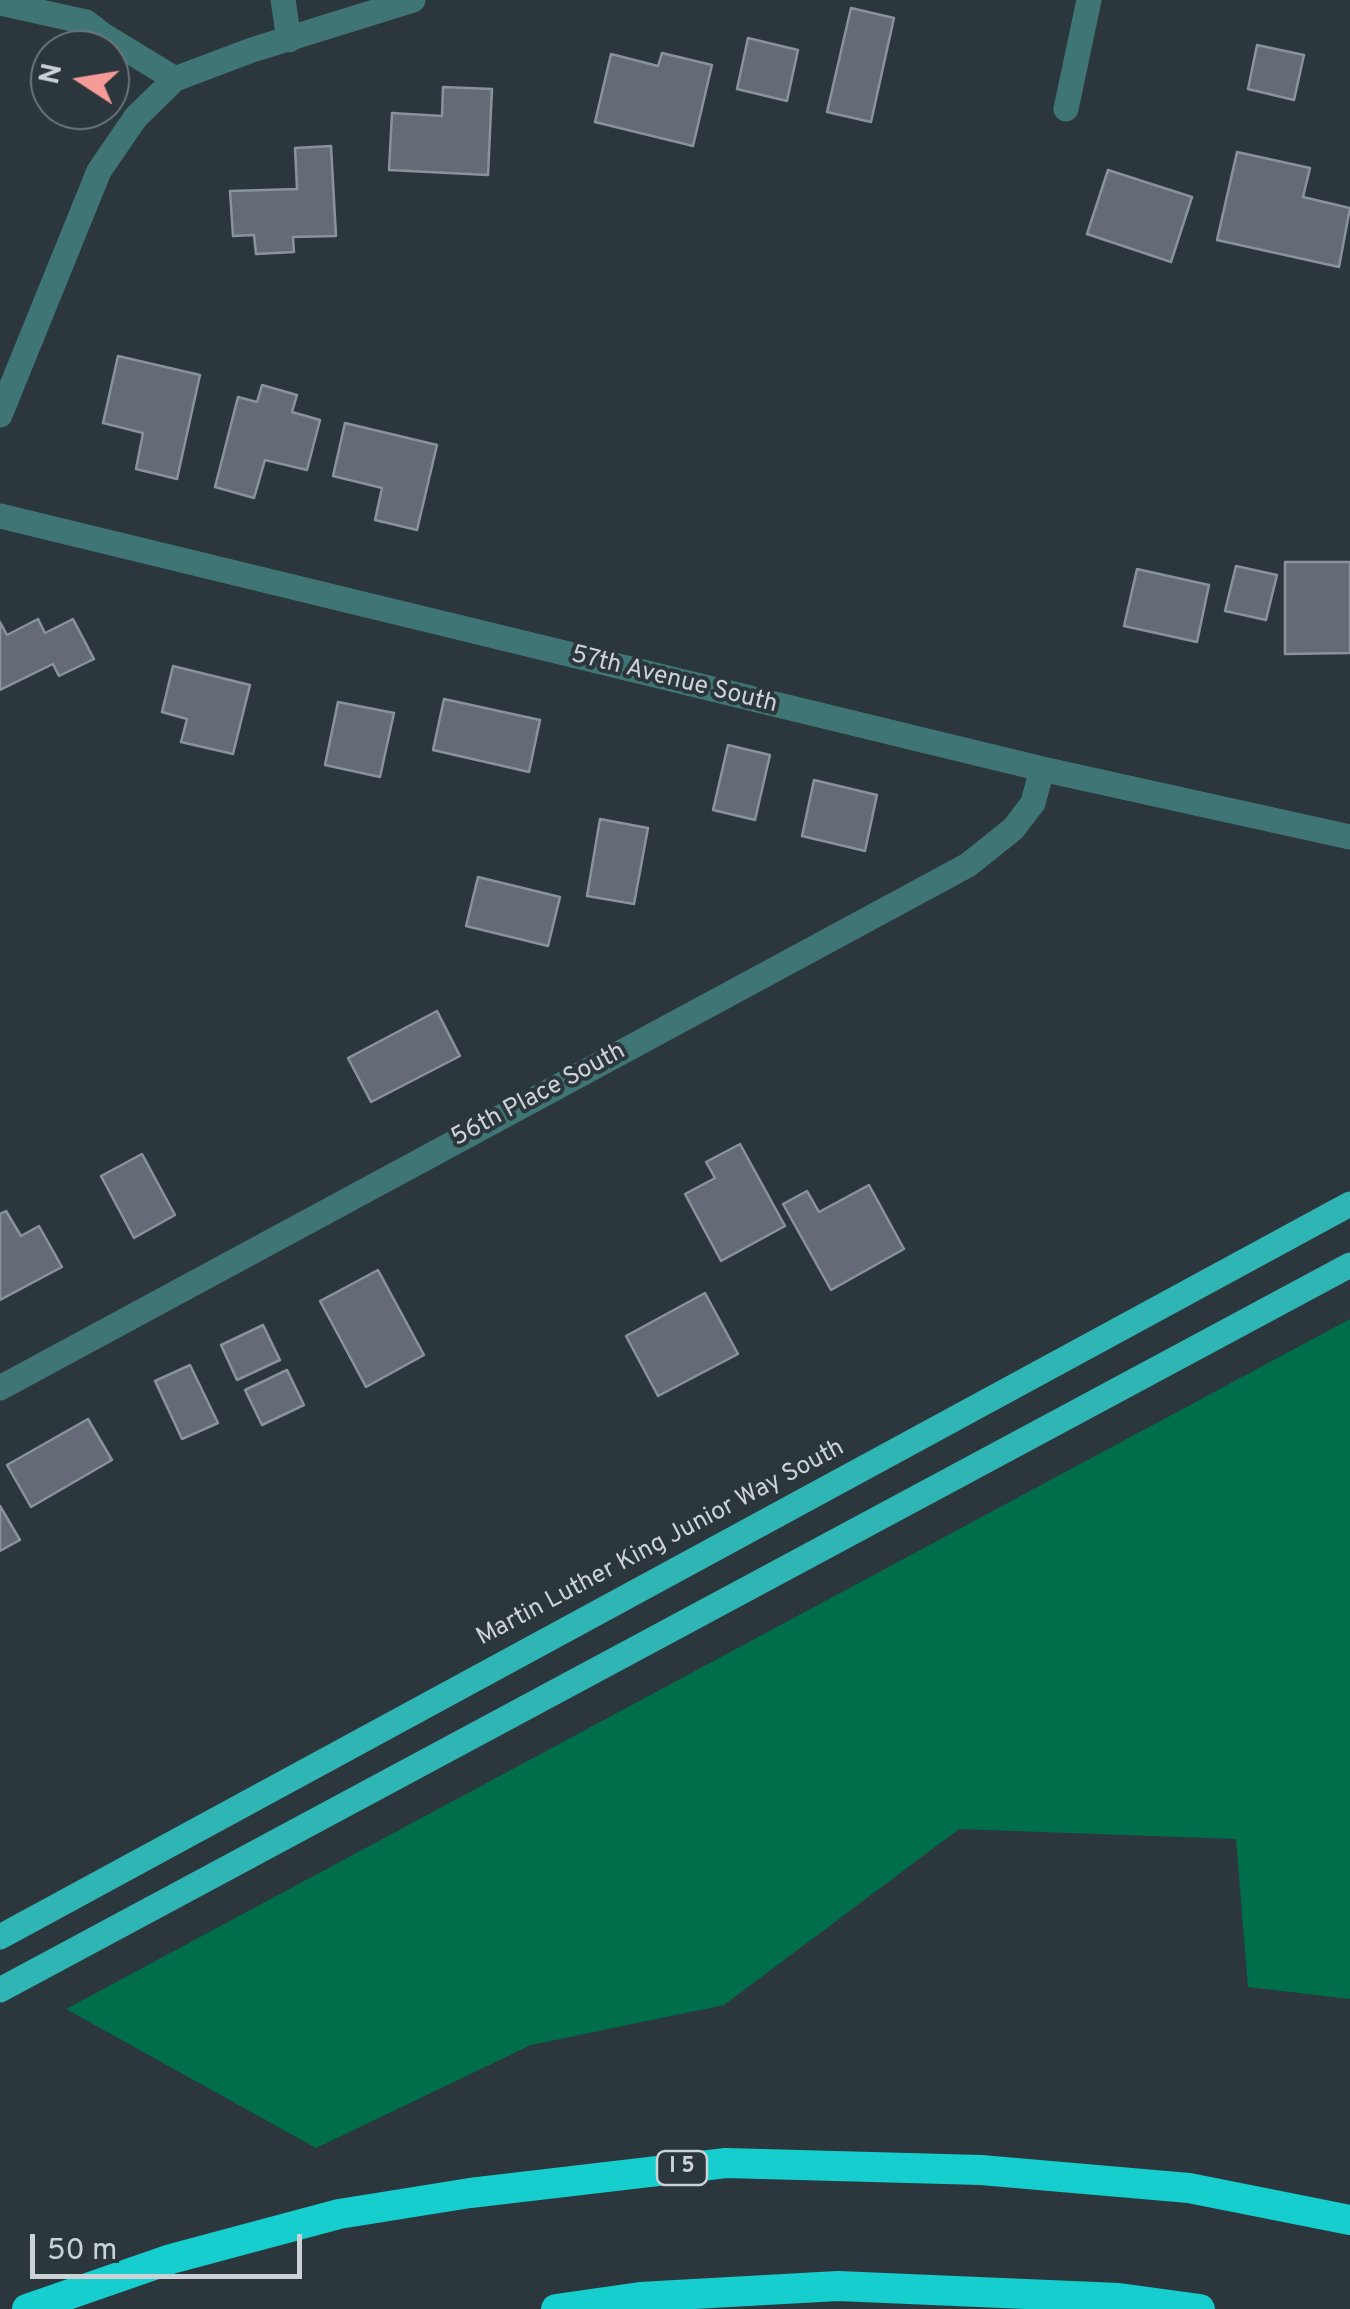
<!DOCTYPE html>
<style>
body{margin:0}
#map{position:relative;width:1350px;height:2309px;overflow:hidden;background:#2b373d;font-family:Overpass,sans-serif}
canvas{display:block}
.north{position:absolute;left:30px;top:30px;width:100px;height:100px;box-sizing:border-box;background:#2b373d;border:2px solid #6b757a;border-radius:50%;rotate:282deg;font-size:28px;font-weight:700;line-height:40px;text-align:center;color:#ccd3d6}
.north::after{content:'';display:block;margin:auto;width:35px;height:45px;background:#f59b98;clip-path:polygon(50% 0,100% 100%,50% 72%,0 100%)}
.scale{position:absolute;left:30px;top:2234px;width:272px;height:45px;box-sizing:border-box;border:5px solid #ccd3d6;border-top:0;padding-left:12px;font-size:30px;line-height:35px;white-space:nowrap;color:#ccd3d6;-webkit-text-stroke:8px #2b373d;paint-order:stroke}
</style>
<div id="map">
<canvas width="1350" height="2309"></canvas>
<div class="north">N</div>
<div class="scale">50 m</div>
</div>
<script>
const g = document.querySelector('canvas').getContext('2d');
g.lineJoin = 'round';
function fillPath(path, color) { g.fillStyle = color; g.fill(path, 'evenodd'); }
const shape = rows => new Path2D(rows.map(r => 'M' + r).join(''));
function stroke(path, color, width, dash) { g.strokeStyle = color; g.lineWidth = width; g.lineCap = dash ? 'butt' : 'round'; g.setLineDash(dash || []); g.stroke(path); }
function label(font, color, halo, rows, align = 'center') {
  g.font = font + ' Overpass,sans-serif'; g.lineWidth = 8; g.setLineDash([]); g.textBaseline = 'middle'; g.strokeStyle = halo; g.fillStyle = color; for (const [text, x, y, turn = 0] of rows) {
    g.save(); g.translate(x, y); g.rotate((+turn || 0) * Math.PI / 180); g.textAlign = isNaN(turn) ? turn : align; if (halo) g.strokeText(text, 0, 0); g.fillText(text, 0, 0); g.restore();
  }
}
fillPath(shape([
 [1350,1319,1350,1999,1248,1987,1236,1839,959,1829,724,2005,531,2045,316,2148,66,2009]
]), '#006e4b');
const building = shape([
 [851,8,894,18,871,122,827,112,851,8],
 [748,38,798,50,787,101,737,89,748,38],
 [1257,45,1304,55,1294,100,1248,89,1257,45],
 [662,53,712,65,693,146,595,122,611,54,658,66,662,53],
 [443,87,492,89,488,175,389,170,392,113,442,116,443,87],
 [331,146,336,236,293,237,294,252,256,254,254,235,233,236,230,191,297,189,295,148,331,146],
 [1237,152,1310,168,1303,197,1350,208,1339,267,1217,240,1237,152],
 [1108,170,1192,197,1171,262,1087,234,1108,170],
 [118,356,200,375,177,479,136,469,143,433,103,423,118,356],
 [262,385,297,395,292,412,320,420,307,470,265,460,254,498,215,487,238,397,257,402,262,385],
 [345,423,437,445,417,530,375,520,382,488,333,476,345,423],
 [1285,562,1350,562,1350,653,1285,654,1285,562],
 [1236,566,1277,575,1266,620,1225,611,1236,566],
 [1137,569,1209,585,1197,642,1124,626,1137,569],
 [38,619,45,633,73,619,94,659,59,676,53,664,0,690,0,622,7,635,38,619],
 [173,666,250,685,233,754,181,742,187,719,162,712,173,666],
 [444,699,540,720,529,772,433,750,444,699],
 [338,702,394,713,380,777,325,765,338,702],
 [728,745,770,755,755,820,713,810,728,745],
 [814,780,877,795,865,851,802,836,814,780],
 [600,819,648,828,634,904,587,896,600,819],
 [478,877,560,897,548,946,466,926,478,877],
 [437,1011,460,1056,371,1102,348,1058,437,1011],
 [740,1144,785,1226,721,1261,685,1194,715,1178,706,1162,740,1144],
 [142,1154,175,1215,134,1238,101,1176,142,1154],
 [869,1185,904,1249,831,1290,783,1204,807,1191,819,1212,869,1185],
 [6,1211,21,1236,39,1226,62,1267,0,1300,0,1214,6,1211],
 [378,1270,424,1355,366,1387,320,1301,378,1270],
 [705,1293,738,1354,658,1396,626,1336,705,1293],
 [263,1325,280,1360,237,1380,221,1345,263,1325],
 [190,1365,218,1423,182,1439,155,1381,190,1365],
 [287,1370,304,1405,262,1425,245,1390,287,1370],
 [88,1419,112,1460,31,1507,7,1465,88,1419],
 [0,1506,20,1540,0,1551,0,1506]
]);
fillPath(building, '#646b76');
stroke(building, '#8a929d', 2.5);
stroke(shape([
 [283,0,289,40],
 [0,3,86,22,103,35,175,79],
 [1066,109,1089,0],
 [0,415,99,171,136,117,175,79,252,50,413,0],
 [0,516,1042,769,1350,837],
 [0,1388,968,865,1013,829,1033,803,1042,769]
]), '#3f7675', 25);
stroke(shape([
 [0,1937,1350,1204],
 [0,1990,1350,1265]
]), '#2fb6b4', 25);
stroke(shape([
 [27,2309,171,2259,339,2214,470,2193,726,2163,981,2170,1189,2188,1350,2220],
 [556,2309,640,2297,838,2286,1119,2298,1200,2309]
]), '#15cecd', 30);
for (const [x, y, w] of [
 [682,2168,50]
]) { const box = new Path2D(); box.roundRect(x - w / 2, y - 17, w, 34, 8); g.fillStyle = '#2b373d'; g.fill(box); stroke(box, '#ccd3d6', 2.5); }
label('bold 22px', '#ccd3d6', null, [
 ["I 5",682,2168]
]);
label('25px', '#ccd3d6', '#2b373d', [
 ["57th Avenue South",674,681,14],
 ["56th Place South",539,1096,-28],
 ["Martin Luther King Junior Way South",661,1544,-28]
]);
</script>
